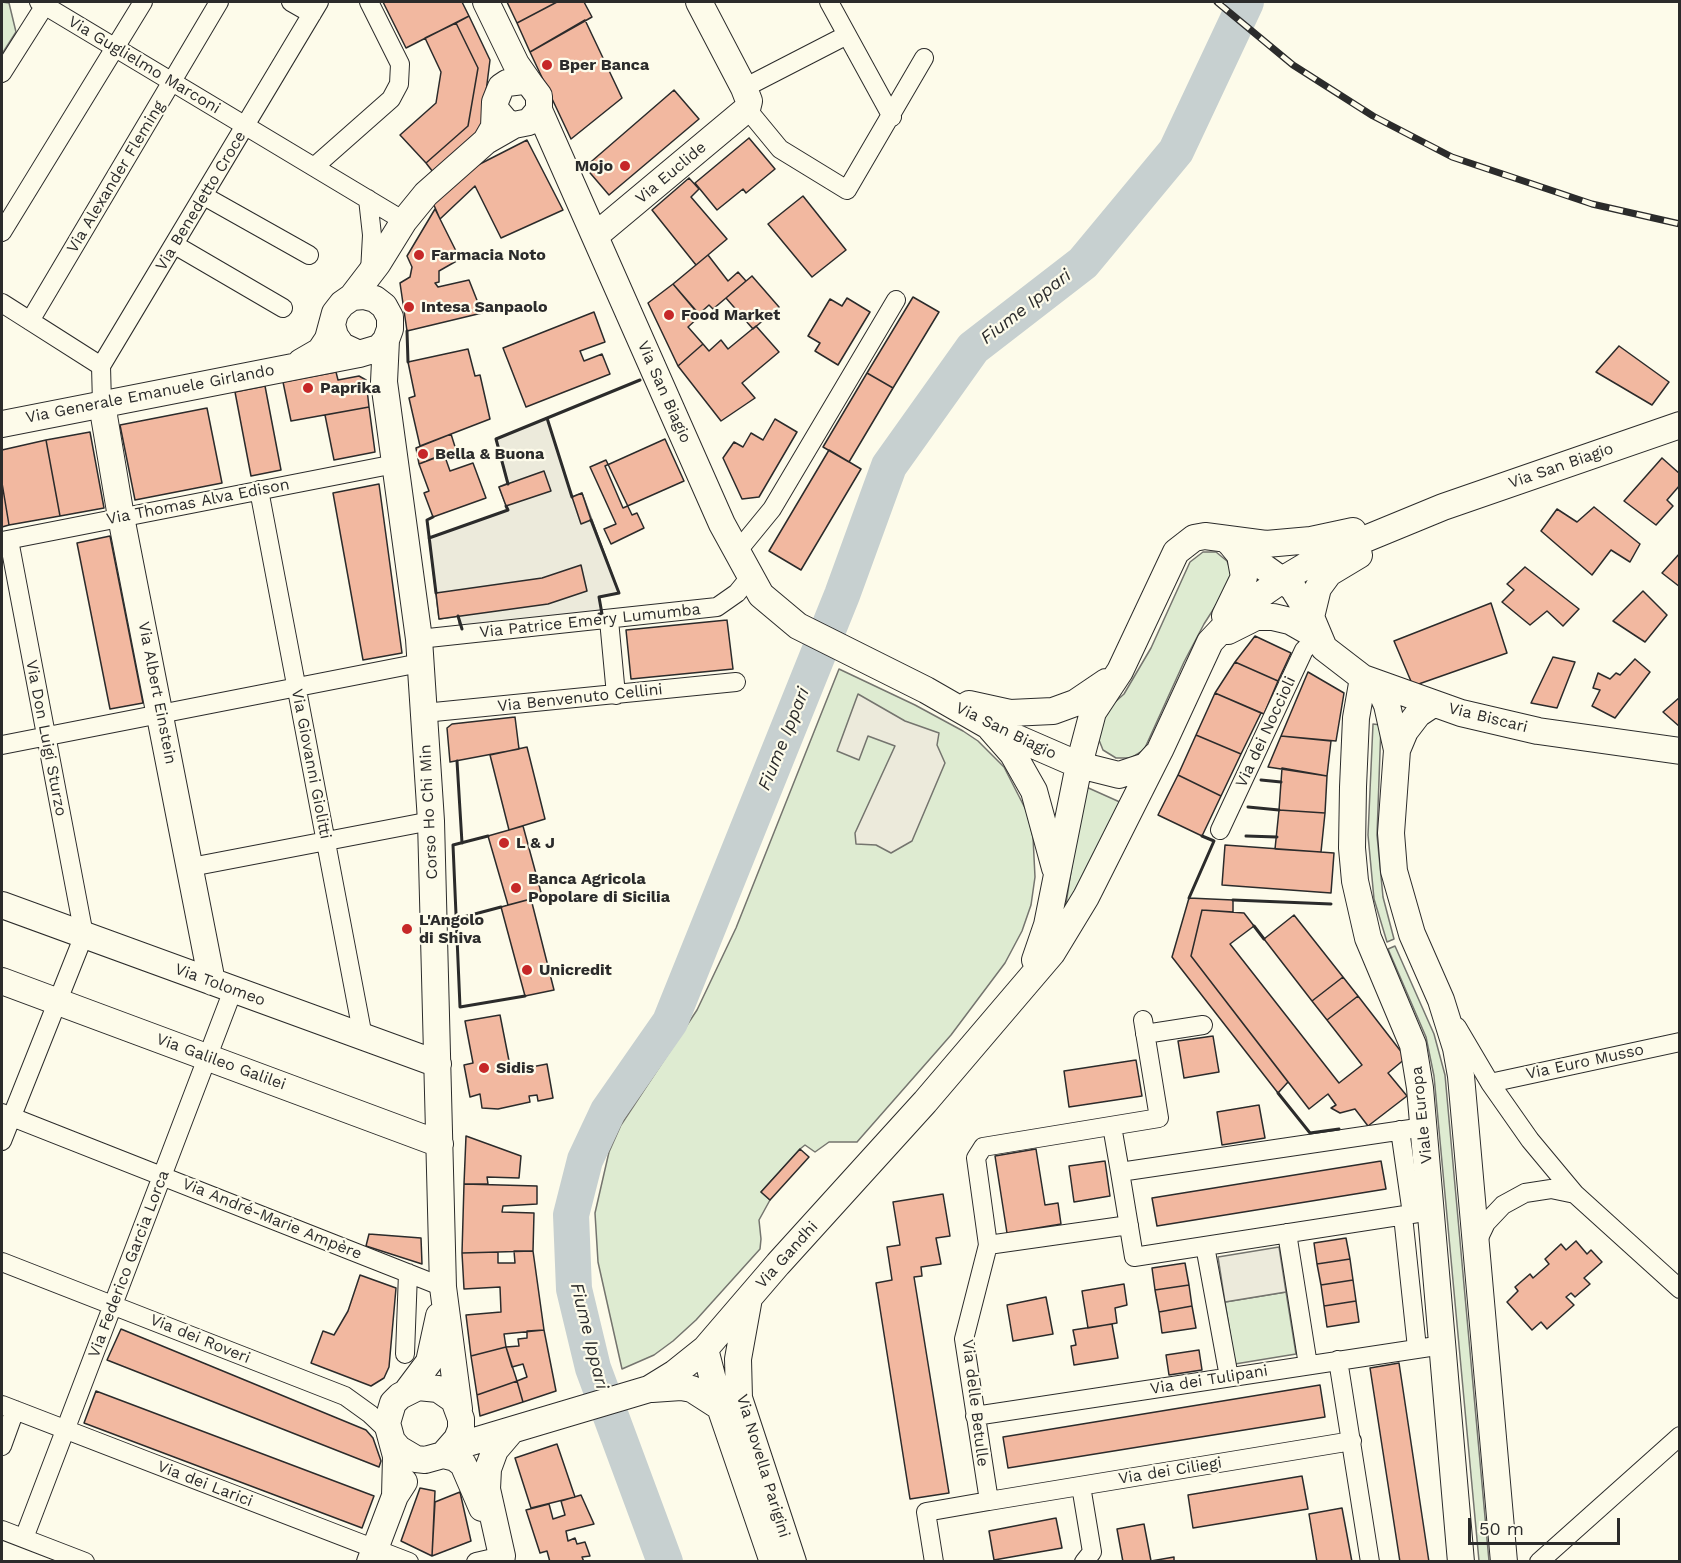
<!DOCTYPE html>
<meta charset="utf-8">
<style>
body{margin:0}
#map{position:relative;width:1681px;height:1563px;overflow:hidden;background:#fdfbea;font-family:"Work Sans",sans-serif}
canvas{display:block}
.frame{position:absolute;inset:0;border:3px solid #2b2b2b;pointer-events:none}
.scale{position:absolute;left:1468px;top:1518px;width:152px;height:27px;box-sizing:border-box;border:3px solid #2b2b2b;border-top:0;padding-left:8px;font-size:18px;line-height:21px;white-space:nowrap;color:#2b2b2b;-webkit-text-stroke:4px #fdfbea;paint-order:stroke}
</style>
<div id="map">
<canvas width="1681" height="1563"></canvas>
<div class="frame"></div>
<div class="scale">50 m</div>
</div>
<script>
const g = document.querySelector('canvas').getContext('2d');
g.lineJoin = 'round';
function fillPath(path, color) { g.fillStyle = color; g.fill(path, 'evenodd'); }
const shape = rows => new Path2D(rows.map(r => 'M' + r).join(''));
function stroke(path, color, width, dash) { g.strokeStyle = color; g.lineWidth = width; g.lineCap = dash ? 'butt' : 'round'; g.setLineDash(dash || []); g.stroke(path); }
function label(font, color, halo, rows, align = 'center') {
  g.font = font + ' "Work Sans",sans-serif'; g.lineWidth = 4.5; g.setLineDash([]); g.textBaseline = 'middle'; g.strokeStyle = halo; g.fillStyle = color; for (const [text, x, y, turn = 0] of rows) {
    g.save(); g.translate(x, y); g.rotate((+turn || 0) * Math.PI / 180); g.textAlign = isNaN(turn) ? turn : align; if (halo) g.strokeText(text, 0, 0); g.fillText(text, 0, 0); g.restore();
  }
}
const green = shape([
 [2,2,9,3,16,32,2,54,2,2],
 [1203,552,1216,552,1227,561,1232,574,1227,588,1204,624,1184,662,1144,750,1131,758,1116,758,1103,750,1097,735,1105,711,1124,694,1151,648,1190,562,1203,552],
 [839,669,915,705,963,731,978,741,1004,767,1027,812,1033,837,1035,877,1031,905,1022,931,1005,963,951,1035,857,1142,829,1142,815,1152,805,1145,800,1149,761,1192,770,1200,759,1220,761,1239,760,1249,696,1320,673,1341,654,1355,622,1369,598,1262,595,1213,609,1152,621,1125,697,1010,736,928,839,669],
 [1373,724,1381,725,1377,835,1383,897,1394,939,1387,942,1374,899,1368,835,1373,724],
 [1084,786,1122,803,1072,901,1066,904,1084,786],
 [1395,946,1434,1034,1445,1075,1489,1561,1479,1561,1434,1076,1426,1037,1388,949,1395,946],
 [1286,1292,1296,1354,1235,1364,1225,1302,1286,1292]
]);
fillPath(green, '#deebd1');
stroke(green, '#74746e', 1.5);
const parking = shape([
 [547,418,572,497,582,493,619,593,599,597,602,614,460,629,458,616,439,619,429,538,508,510,499,487,508,483,496,439,547,418],
 [858,694,905,721,939,733,937,745,945,763,912,841,891,853,876,845,856,844,855,833,895,746,868,736,859,760,837,751,858,694],
 [1279,1247,1286,1292,1225,1302,1218,1257,1279,1247]
]);
fillPath(parking, '#eceadb');
stroke(parking, '#74746e', 1.5);
stroke(shape([
 [665,1562,593,1368,574,1289,571,1215,585,1160,608,1111,670,1022,842,595,889,466,973,348,1083,263,1176,151,1246,2]
]), '#c7d0d0', 36);
const building = shape([
 [383,2,462,2,469,16,406,48,383,2],
 [507,2,557,2,517,23,507,2],
 [557,2,584,2,592,17,530,52,517,23,557,2],
 [469,16,490,60,481,132,433,172,426,163,468,126,478,68,456,23,469,16],
 [585,20,622,98,571,139,530,52,585,20],
 [456,23,478,68,468,126,426,163,400,135,436,103,441,72,425,38,456,23],
 [674,90,699,119,609,195,585,167,674,90],
 [749,138,775,169,746,193,743,189,717,210,695,183,749,138],
 [527,140,563,210,501,238,475,186,440,219,433,203,476,166,527,140],
 [689,178,699,189,691,197,727,239,696,265,652,210,689,178],
 [803,196,846,250,812,277,768,224,803,196],
 [435,209,460,259,439,271,439,282,435,283,438,287,469,280,482,313,407,331,400,283,410,277,412,267,407,256,435,209],
 [708,255,728,281,738,272,746,281,713,309,709,305,699,314,673,284,708,255],
 [752,276,779,307,753,329,726,298,752,276],
 [673,284,700,316,688,327,703,344,678,366,648,303,673,284],
 [913,297,939,312,893,388,867,373,913,297],
 [847,298,870,312,838,365,815,351,820,343,808,336,830,299,842,306,847,298],
 [594,312,605,342,580,351,584,361,602,354,610,374,526,407,503,348,594,312],
 [756,326,779,352,742,383,755,398,721,421,678,366,703,344,709,351,721,340,728,349,756,326],
 [1619,346,1669,382,1652,405,1596,372,1619,346],
 [468,349,475,376,480,375,490,419,420,446,409,398,415,396,408,362,468,349],
 [336,372,338,380,359,376,366,380,369,407,291,421,283,382,336,372],
 [867,373,893,388,849,462,823,447,867,373],
 [265,386,281,470,251,476,235,392,265,386],
 [369,407,375,452,334,460,325,415,369,407],
 [207,408,222,483,135,500,120,425,207,408],
 [775,419,797,432,759,497,742,499,723,458,734,442,743,447,751,433,763,440,775,419],
 [90,432,104,508,60,516,46,440,90,432],
 [451,434,456,450,419,464,416,448,451,434],
 [665,439,684,481,623,508,605,466,665,439],
 [46,440,60,516,9,525,2,483,2,450,46,440],
 [829,450,861,469,801,570,769,551,829,450],
 [444,454,450,471,473,463,486,498,433,517,424,493,429,491,419,464,444,454],
 [1662,458,1680,474,1680,485,1667,500,1673,506,1656,525,1624,501,1662,458],
 [606,460,632,515,637,513,644,528,611,544,604,529,616,524,590,467,606,460],
 [544,471,551,491,506,506,499,487,544,471],
 [2,483,9,525,2,527,2,483],
 [379,484,402,653,363,660,333,493,379,484],
 [582,493,591,520,581,524,572,497,582,493],
 [1594,507,1640,544,1630,562,1611,550,1592,575,1541,531,1557,509,1577,522,1594,507],
 [110,536,143,703,110,709,77,543,110,536],
 [1680,553,1680,587,1662,573,1680,553],
 [581,565,587,591,548,604,439,619,436,593,542,578,581,565],
 [1525,567,1579,609,1563,626,1547,611,1530,625,1502,602,1514,590,1507,584,1525,567],
 [1643,591,1667,615,1645,642,1613,621,1643,591],
 [1491,603,1507,653,1413,686,1394,641,1491,603],
 [727,620,733,669,631,679,626,630,727,620],
 [1255,636,1291,653,1278,681,1235,662,1255,636],
 [1553,657,1575,662,1557,708,1531,703,1553,657],
 [1635,659,1650,672,1615,718,1592,706,1600,690,1593,688,1598,673,1610,679,1616,673,1620,675,1635,659],
 [1235,662,1278,681,1264,714,1215,693,1235,662],
 [1308,672,1344,693,1336,741,1281,736,1308,672],
 [1215,693,1261,713,1241,754,1196,735,1215,693],
 [1680,697,1680,727,1663,712,1680,697],
 [515,717,519,749,450,762,447,728,452,724,515,717],
 [1196,735,1241,754,1221,796,1178,775,1196,735],
 [1281,736,1331,741,1327,776,1268,767,1281,736],
 [527,747,545,819,509,830,490,755,527,747],
 [1282,768,1327,776,1325,813,1279,810,1282,768],
 [1178,775,1221,796,1202,836,1158,815,1178,775],
 [1279,810,1325,813,1321,852,1275,849,1279,810],
 [523,826,542,896,508,905,488,836,523,826],
 [1225,845,1334,853,1331,893,1222,885,1225,845],
 [1189,898,1233,900,1233,912,1202,910,1191,956,1288,1082,1278,1093,1172,957,1189,898],
 [531,899,554,990,525,996,501,907,531,899],
 [1202,910,1244,913,1254,926,1230,944,1339,1083,1362,1065,1327,1020,1358,996,1406,1058,1388,1073,1407,1096,1368,1126,1355,1109,1340,1113,1331,1108,1336,1105,1328,1094,1309,1109,1191,956,1202,910],
 [1294,915,1343,977,1312,1001,1264,939,1294,915],
 [1343,977,1358,996,1327,1020,1312,1001,1343,977],
 [500,1015,511,1071,547,1064,553,1098,538,1101,537,1095,529,1096,530,1102,498,1109,482,1108,480,1094,470,1097,464,1065,473,1063,465,1021,500,1015],
 [1213,1036,1219,1072,1184,1078,1178,1041,1213,1036],
 [1136,1060,1142,1096,1069,1107,1064,1071,1136,1060],
 [1259,1105,1265,1138,1222,1145,1217,1112,1259,1105],
 [466,1136,521,1156,519,1178,487,1177,488,1184,464,1184,466,1136],
 [800,1149,809,1157,770,1200,761,1192,800,1149],
 [1036,1149,1045,1205,1058,1203,1061,1224,1007,1233,995,1156,1036,1149],
 [1105,1161,1110,1196,1074,1202,1069,1166,1105,1161],
 [1381,1161,1386,1189,1157,1226,1152,1198,1381,1161],
 [464,1184,537,1186,537,1204,503,1206,502,1212,534,1213,533,1251,462,1253,464,1184],
 [943,1194,950,1236,936,1238,941,1264,921,1267,922,1276,914,1277,949,1493,910,1499,876,1283,892,1280,887,1247,900,1245,893,1202,943,1194],
 [369,1234,421,1238,422,1264,366,1246,369,1234],
 [1346,1238,1350,1259,1317,1264,1314,1243,1346,1238],
 [1576,1241,1587,1254,1591,1250,1602,1262,1584,1278,1590,1284,1575,1297,1571,1293,1566,1297,1574,1305,1547,1329,1541,1322,1532,1330,1507,1302,1518,1291,1515,1287,1530,1274,1533,1278,1549,1264,1545,1259,1561,1244,1566,1250,1576,1241],
 [514,1251,533,1251,544,1330,504,1334,506,1347,471,1356,466,1315,501,1312,500,1287,464,1289,462,1253,498,1252,498,1263,515,1263,514,1251],
 [1350,1259,1353,1280,1321,1285,1317,1264,1350,1259],
 [1185,1263,1189,1285,1155,1290,1152,1268,1185,1263],
 [360,1275,396,1288,389,1367,384,1378,371,1386,311,1363,323,1331,334,1335,348,1311,360,1275],
 [1353,1280,1356,1301,1324,1306,1321,1285,1353,1280],
 [1124,1284,1127,1305,1115,1308,1117,1323,1088,1328,1082,1291,1124,1284],
 [1189,1285,1192,1306,1159,1312,1155,1290,1189,1285],
 [1046,1297,1053,1334,1013,1341,1007,1305,1046,1297],
 [1356,1301,1359,1322,1327,1327,1324,1306,1356,1301],
 [1192,1306,1196,1328,1162,1333,1159,1312,1192,1306],
 [1112,1324,1118,1358,1074,1365,1071,1346,1076,1345,1073,1330,1112,1324],
 [121,1329,366,1430,373,1438,381,1461,379,1467,107,1360,121,1329],
 [544,1330,556,1391,523,1402,517,1381,527,1377,523,1364,512,1367,506,1347,519,1346,518,1339,527,1338,527,1331,544,1330],
 [506,1347,517,1381,477,1395,471,1356,506,1347],
 [1199,1350,1202,1370,1169,1375,1166,1355,1199,1350],
 [1399,1363,1429,1562,1400,1562,1370,1368,1399,1363],
 [517,1381,523,1402,480,1416,477,1395,517,1381],
 [1320,1385,1325,1417,1008,1468,1003,1437,1320,1385],
 [96,1391,374,1496,362,1528,84,1423,96,1391],
 [557,1444,575,1497,531,1508,515,1458,557,1444],
 [1302,1476,1308,1509,1193,1528,1188,1495,1302,1476],
 [420,1488,435,1491,432,1556,401,1541,420,1488],
 [460,1492,471,1541,432,1556,435,1502,460,1492],
 [581,1495,594,1524,566,1531,568,1541,575,1538,577,1544,585,1542,590,1556,582,1557,584,1562,550,1562,547,1551,540,1553,526,1510,549,1504,553,1519,565,1515,561,1501,581,1495],
 [1342,1508,1352,1562,1317,1562,1309,1514,1342,1508],
 [1056,1518,1062,1548,994,1560,989,1531,1056,1518],
 [1144,1524,1151,1561,1174,1557,1174,1562,1123,1562,1117,1529,1144,1524]
]);
fillPath(building, '#f2b8a0');
stroke(building, '#2b2b2b', 1.5);
const street = shape([
 [39,2,404,221],
 [291,2,312,14],
 [829,2,892,117],
 [2,73,47,2],
 [744,88,847,35],
 [747,109,780,149,847,190,924,58],
 [314,167,391,99,399,84,400,64,369,2],
 [204,196,309,255],
 [368,199,372,235,370,272],
 [2,232,143,2],
 [175,245,283,308],
 [2,303,101,366],
 [30,321,219,2],
 [102,404,101,366,319,2],
 [259,490,363,1037],
 [2,541,395,464],
 [736,553,772,509,896,300],
 [609,620,616,695],
 [419,639,717,607,737,593,750,577],
 [424,713,736,682],
 [2,745,420,663],
 [1220,830,1304,650,1318,637],
 [191,867,431,821],
 [1457,1027,1490,1083,1530,1140,1575,1194,1680,1289],
 [1145,1034,1203,1025],
 [1490,1083,1680,1042],
 [2,1113,443,1287],
 [1112,1126,1120,1172,1424,1127],
 [1400,1130,1412,1214],
 [2,1141,84,935,9,540],
 [1120,1172,1134,1257,1431,1211],
 [1403,1216,1417,1348],
 [1287,1233,1308,1365],
 [1476,1244,1486,1223,1503,1205,1525,1193,1551,1189,1575,1194],
 [988,1245,1129,1225],
 [1205,1246,1229,1377],
 [2,1262,345,1396,370,1414,389,1432],
 [405,1354,408,1273],
 [1338,1360,1370,1562],
 [2,1405,409,1562],
 [975,1416,1443,1345],
 [2,1446,15,1410],
 [1081,1486,1092,1552,1084,1562],
 [989,1501,1352,1441],
 [2,1530,85,1562],
 [24,1538,233,990],
 [476,1562,502,1556],
 [934,1562,926,1512,989,1501,964,1339,988,1245,976,1158,983,1147,1159,1118,1143,1020],
 [1539,1562,1680,1436]
]);
const secondary = shape([
 [486,2,516,64,530,84],
 [539,110,722,524,761,595,798,626,926,690,987,725,1079,765,1119,775,1146,766,1156,755],
 [486,141,494,127,495,102,501,87,507,83,523,81,530,84,539,96,539,110,529,122,514,125,506,122,496,110],
 [595,236,747,109,749,101,744,88,699,2],
 [352,297,378,263,404,221,426,194,486,141,514,125],
 [386,340,384,382,419,639,431,821,443,1287,459,1409],
 [301,362,320,351,328,339,335,313,342,304,352,297,364,296,375,299,384,306,390,317,390,329,386,340,379,348,359,354,342,346,335,336,332,325],
 [102,404,121,517,212,982],
 [2,424,359,354],
 [1230,543,1293,588,1311,617,1324,648,1363,678,1461,713,1538,731,1680,751],
 [1225,616,1244,577,1240,555,1231,544],
 [1311,617,1318,588,1329,573,1359,555],
 [1228,631,1256,617,1273,617,1290,621,1318,637],
 [1363,678,1356,718,1353,787,1352,848,1355,881,1368,938,1413,1045,1420,1088,1461,1562],
 [1378,685,1387,705,1397,750,1391,833,1394,871,1412,934,1441,1000,1456,1048,1461,1076,1504,1562],
 [969,704,1010,713,1053,711,1075,703,1106,682],
 [991,729,1013,754,1034,791,1055,868],
 [1397,750,1405,731,1418,714,1433,704],
 [2,905,438,1064],
 [1035,960,1047,925,1079,765,1093,712,1120,671,1176,552,1194,538,1205,536,1266,544,1311,540,1353,531],
 [2,981,440,1144],
 [749,1298,738,1359,739,1398,793,1562],
 [705,1349,720,1407],
 [652,1389,681,1387,692,1389,720,1407,773,1562],
 [408,1390,429,1362,439,1316],
 [393,1442,399,1449,416,1459,425,1460,443,1455,457,1439,461,1429,461,1419,454,1400,438,1389,418,1387,400,1396,393,1403,387,1423,396,1456,395,1496],
 [451,1448,649,1389,675,1373,705,1349,778,1264,925,1102,1052,953,1086,897,1160,750,1210,642,1243,607,1282,580,1319,558,1443,507,1680,425],
 [443,1455,455,1458,463,1464,482,1508],
 [502,1556,487,1489,488,1469,495,1450,512,1430],
 [370,1562,395,1496,404,1482]
]);
stroke(street, '#2b2b2b', 20);
stroke(secondary, '#2b2b2b', 28);
stroke(street, '#fdfbea', 18);
stroke(secondary, '#fdfbea', 26);
const rail = shape([
 [1217,2,1293,65,1373,116,1452,157,1592,204,1680,224]
]);
stroke(rail, '#2b2b2b', 7);
stroke(rail, '#fdfbea', 4.5, [14]);
stroke(shape([
 [407,331,408,362],
 [547,418,572,497],
 [508,484,496,439,640,380],
 [433,517,427,520,436,593],
 [591,520,619,593,599,597,602,614,599,614],
 [429,538,508,510,506,506],
 [458,616,462,629],
 [457,761,462,843],
 [1261,780,1281,782],
 [1248,807,1279,810],
 [488,836,453,845,460,1007,525,996],
 [1246,836,1277,837],
 [1189,898,1214,841,1202,836],
 [1233,900,1331,904],
 [456,919,501,907],
 [1254,926,1264,939],
 [1278,1093,1310,1133,1339,1129]
]), '#2b2b2b', 3);
for (const [x, y, r, color] of [
 [547,65,6,"#c62828"],
 [625,166,6,"#c62828"],
 [419,255,6,"#c62828"],
 [409,307,6,"#c62828"],
 [669,315,6,"#c62828"],
 [308,388,6,"#c62828"],
 [423,454,6,"#c62828"],
 [504,843,6,"#c62828"],
 [516,888,6,"#c62828"],
 [407,929,6,"#c62828"],
 [527,970,6,"#c62828"],
 [484,1068,6,"#c62828"]
]) { const dot = new Path2D(); dot.arc(x, y, r, 0, 2 * Math.PI); g.fillStyle = color; g.fill(dot); stroke(dot, '#fdfbea', 2); }
label('16px', '#2b2b2b', '#fdfbea', [
 ["Via Guglielmo Marconi",144,65,31],
 ["Via Euclide",671,173,-40],
 ["Via Alexander Fleming",116,177,-59],
 ["Via Benedetto Croce",201,201,-59],
 ["Via San Biagio",664,392,66],
 ["Via Generale Emanuele Girlando",150,394,-11],
 ["Via San Biagio",1561,466,-19],
 ["Via Thomas Alva Edison",198,502,-11],
 ["Via Patrice Emery Lumumba",590,621,-6],
 ["Via Albert Einstein",157,693,79],
 ["Via Benvenuto Cellini",580,698,-6],
 ["Via Biscari",1488,718,14],
 ["Via San Biagio",1006,731,26],
 ["Via dei Noccioli",1266,732,-65],
 ["Via Don Luigi Sturzo",46,738,79],
 ["Via Giovanni Giolitti",311,764,79],
 ["Corso Ho Chi Min",429,812,-93],
 ["Via Tolomeo",220,985,20],
 ["Via Galileo Galilei",221,1062,20],
 ["Via Euro Musso",1585,1062,-12],
 ["Viale Europa",1422,1115,-96],
 ["Via André-Marie Ampère",272,1219,22],
 ["Via Gandhi",787,1255,-48],
 ["Via Federico Garcia Lorca",129,1264,-69],
 ["Via dei Roveri",200,1339,22],
 ["Via dei Tulipani",1209,1380,-9],
 ["Via delle Betulle",975,1403,83],
 ["Via Novella Parigini",763,1466,73],
 ["Via dei Ciliegi",1170,1471,-9],
 ["Via dei Larici",205,1484,21]
]);
label('bold 16px', '#2b2b2b', '#fdfbea', [
 ["Bper Banca",559,65],
 ["Mojo",613,166,"right"],
 ["Farmacia Noto",431,255],
 ["Intesa Sanpaolo",421,307],
 ["Food Market",681,315],
 ["Paprika",320,388],
 ["Bella & Buona",435,454],
 ["L & J",516,843],
 ["Banca Agricola",528,879],
 ["Popolare di Sicilia",528,897],
 ["L'Angolo",419,920],
 ["di Shiva",419,938],
 ["Unicredit",539,970],
 ["Sidis",496,1068]
], 'left');
label('italic 18px', '#2b2b2b', '#fdfbea', [
 ["Fiume Ippari",1026,307,-38],
 ["Fiume Ippari",784,739,-68],
 ["Fiume Ippari",589,1336,76]
]);
</script>
